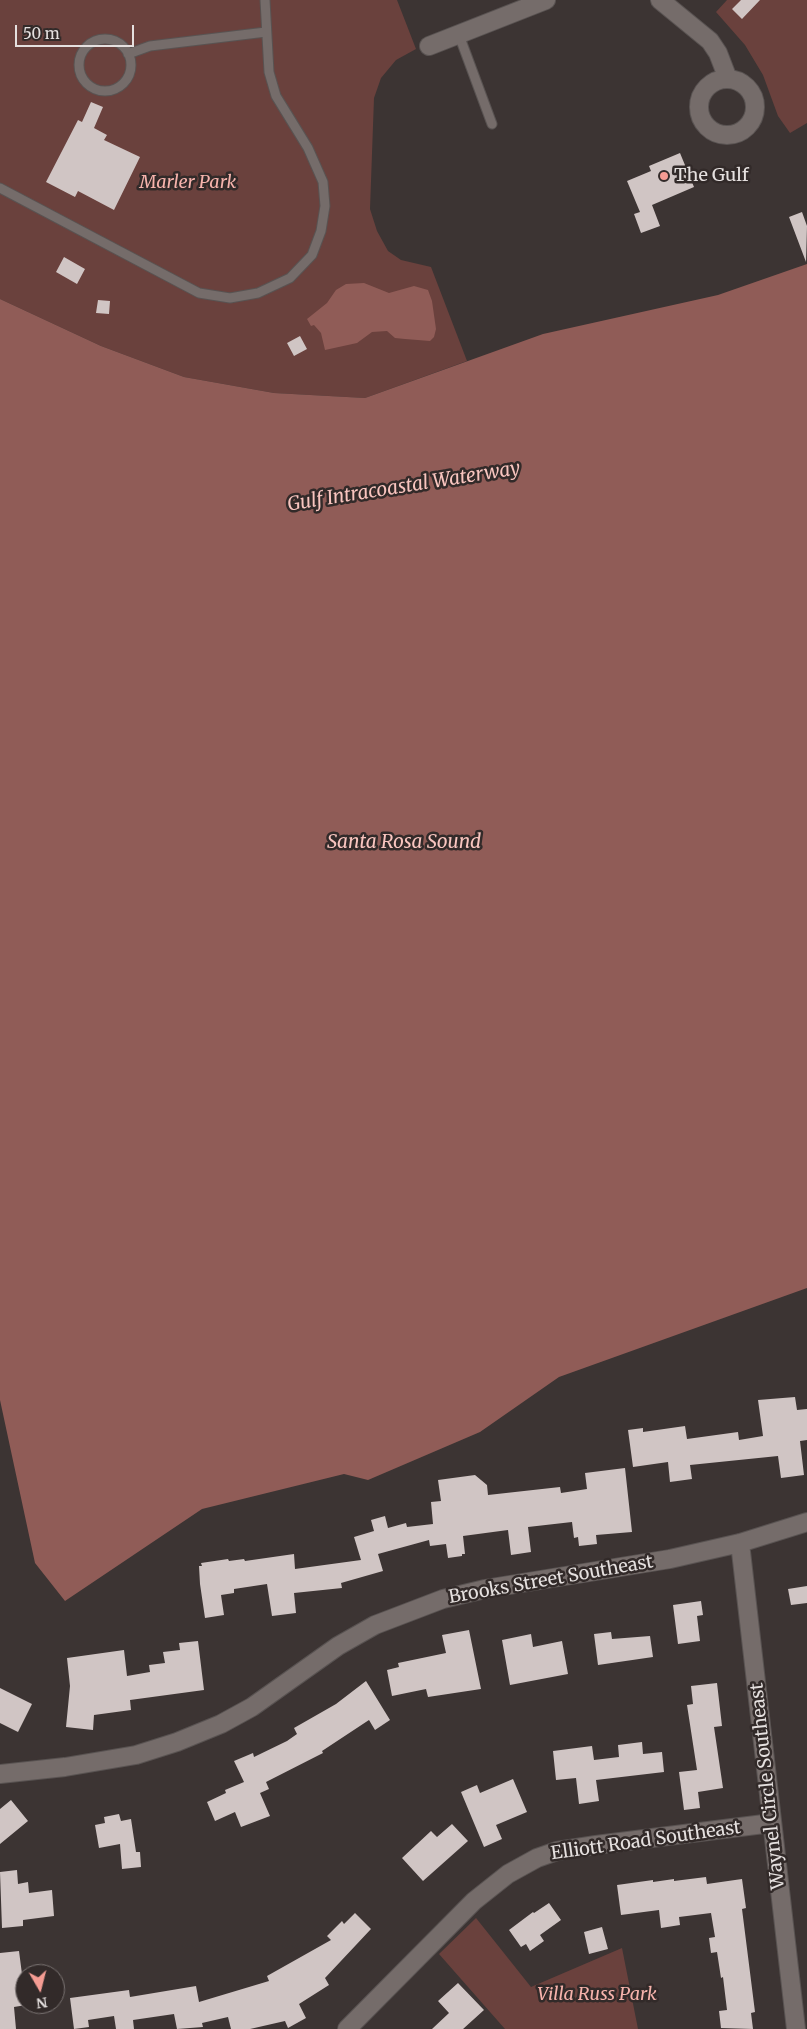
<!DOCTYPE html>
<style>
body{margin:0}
#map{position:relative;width:807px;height:2029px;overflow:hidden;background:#3c3433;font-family:Merriweather,serif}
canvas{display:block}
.north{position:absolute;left:15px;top:1964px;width:50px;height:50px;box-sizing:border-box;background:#322a29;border:1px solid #7a7372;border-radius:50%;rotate:172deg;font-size:14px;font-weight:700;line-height:20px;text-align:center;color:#e5e0df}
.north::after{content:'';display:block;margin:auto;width:18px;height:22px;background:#f59c93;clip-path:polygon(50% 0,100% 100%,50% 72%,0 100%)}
.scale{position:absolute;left:15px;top:25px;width:119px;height:22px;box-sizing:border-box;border:2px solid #e5e0df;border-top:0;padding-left:6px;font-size:15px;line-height:18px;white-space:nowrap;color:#e5e0df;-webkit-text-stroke:4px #322a29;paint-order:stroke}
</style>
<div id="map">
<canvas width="807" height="2029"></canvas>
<div class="north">N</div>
<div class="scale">50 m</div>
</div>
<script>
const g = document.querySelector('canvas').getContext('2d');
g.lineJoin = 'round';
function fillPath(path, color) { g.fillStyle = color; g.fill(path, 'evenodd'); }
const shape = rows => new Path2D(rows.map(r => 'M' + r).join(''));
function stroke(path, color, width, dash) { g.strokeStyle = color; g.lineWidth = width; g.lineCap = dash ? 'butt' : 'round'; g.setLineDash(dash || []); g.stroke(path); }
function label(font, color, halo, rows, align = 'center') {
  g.font = font + ' Merriweather,serif'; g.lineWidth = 5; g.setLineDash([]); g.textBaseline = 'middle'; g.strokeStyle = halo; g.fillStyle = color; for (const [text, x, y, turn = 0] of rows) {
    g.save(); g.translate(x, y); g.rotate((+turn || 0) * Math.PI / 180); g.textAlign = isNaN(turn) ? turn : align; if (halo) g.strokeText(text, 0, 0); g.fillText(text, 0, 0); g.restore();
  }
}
fillPath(shape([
 [0,0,397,0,416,49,396,60,381,78,374,98,370,209,377,231,388,251,401,260,431,267,467,361,365,398,274,393,184,377,101,346,0,299],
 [727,0,807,0,807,123,790,133,778,116,763,75,745,45,716,12],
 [476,1918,531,1987,622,1948,638,2029,505,2029,439,1954]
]), '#6a413d');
fillPath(shape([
 [807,264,807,1288,559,1377,480,1432,368,1480,344,1474,202,1509,65,1601,35,1563,0,1400,0,299,101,346,184,377,274,393,365,398,543,334,718,295],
 [364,283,389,293,414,286,428,290,432,301,436,329,434,337,430,341,405,339,395,338,387,331,372,332,357,343,325,350,321,333,314,325,311,326,307,319,327,303,336,290,346,284]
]), '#905c57');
fillPath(shape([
 [741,0,760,0,742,19,732,9],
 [91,102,103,107,94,128,107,135,104,140,140,157,114,210,78,191,75,197,46,182,78,120,82,122],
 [680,153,694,187,652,205,660,226,641,233,634,214,640,212,627,181,651,171,649,166],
 [802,212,807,226,806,262,789,217],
 [64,257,85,269,77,284,56,272],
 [98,300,110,301,109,314,96,313],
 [300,336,307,349,294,356,287,343],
 [795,1397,797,1410,807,1409,807,1440,800,1441,804,1475,781,1478,778,1456,690,1465,692,1479,670,1482,668,1462,633,1467,628,1430,643,1428,643,1432,685,1426,687,1439,738,1432,739,1440,763,1436,758,1400],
 [625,1468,632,1532,596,1535,597,1544,579,1546,578,1537,574,1538,572,1522,528,1527,531,1552,511,1555,508,1530,463,1536,465,1554,462,1554,462,1556,448,1558,446,1544,430,1546,429,1540,378,1554,383,1571,341,1583,342,1588,294,1593,296,1613,272,1616,267,1584,234,1589,234,1593,221,1595,224,1615,205,1618,200,1584,199,1566,202,1566,201,1563,228,1559,229,1561,244,1559,245,1561,294,1554,295,1569,361,1560,354,1537,374,1531,371,1520,385,1516,388,1528,406,1523,407,1527,433,1524,431,1502,441,1501,438,1480,475,1475,487,1485,488,1495,560,1487,561,1493,587,1489,585,1473],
 [807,1586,807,1603,791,1605,788,1589],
 [701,1601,703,1615,697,1616,700,1641,678,1644,673,1605],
 [469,1630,481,1689,428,1697,426,1689,392,1696,387,1670,399,1667,398,1663,446,1653,442,1635],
 [611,1632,612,1639,650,1636,653,1657,598,1665,594,1634],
 [531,1634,533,1647,562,1641,568,1674,510,1685,502,1640],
 [198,1641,204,1690,130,1700,131,1710,94,1715,93,1730,66,1727,70,1686,67,1658,124,1650,127,1676,150,1672,149,1665,165,1663,163,1652,180,1650,179,1643],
 [366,1681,390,1720,375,1730,369,1720,322,1751,323,1753,266,1782,269,1789,260,1793,270,1816,241,1827,235,1812,215,1821,207,1802,226,1793,225,1790,244,1782,234,1761,253,1753,254,1757,287,1741,297,1734,294,1728,336,1704],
 [717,1683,722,1726,714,1727,723,1788,698,1792,700,1808,684,1810,679,1772,697,1770,687,1705,693,1704,691,1686],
 [0,1688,32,1704,18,1732,0,1723],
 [642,1742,643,1754,662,1752,664,1772,596,1780,599,1801,579,1804,576,1778,556,1780,553,1751,592,1746,594,1760,619,1757,618,1745],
 [513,1779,527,1812,496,1825,502,1839,484,1847,461,1792,477,1785,480,1793],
 [11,1800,28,1821,0,1844,0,1809],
 [119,1814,121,1821,131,1819,136,1852,140,1852,141,1867,122,1869,120,1844,99,1848,95,1825,105,1823,104,1817],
 [452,1824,468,1841,423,1881,402,1858,431,1831,437,1837],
 [17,1870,18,1884,28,1882,29,1893,52,1890,54,1916,23,1920,23,1926,2,1928,0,1872],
 [706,1877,707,1884,742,1879,746,1908,742,1909,755,2012,751,2013,753,2029,721,2028,719,2011,727,2010,723,1977,721,1978,717,1952,711,1953,709,1938,715,1937,711,1913,679,1917,680,1925,661,1928,659,1910,621,1915,617,1885,653,1880,653,1882,674,1879,674,1881],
 [549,1903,561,1920,540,1935,544,1941,530,1951,526,1944,521,1947,509,1930,533,1912,534,1913],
 [355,1913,371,1929,325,1978,329,1985,299,2004,306,2018,288,2028,285,2021,250,2029,231,2029,228,2017,202,2023,203,2027,177,2029,174,2014,133,2020,134,2029,116,2029,114,2016,88,2020,89,2027,74,2029,70,1998,129,1990,130,1997,196,1986,199,2002,269,1981,267,1976,331,1940,327,1936,342,1921,344,1924],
 [602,1927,608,1949,589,1954,584,1932],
 [19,1951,26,2005,14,2007,16,2029,0,2029,0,1953],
 [458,1983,484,2010,463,2029,432,2029,449,2013,438,2001]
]), '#d0c5c4');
const service = shape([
 [459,35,492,124],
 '79 65a26 26 0 1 1 52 0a26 26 0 1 1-52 0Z',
 [128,54,150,46,266,32],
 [0,188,199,293,230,298,258,293,290,278,312,255,321,231,325,206,323,182,308,148,276,96,269,72,265,0]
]);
const minor = shape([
 [660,0,710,41,718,53,728,79],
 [429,46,546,0],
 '699 107a28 28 0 1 1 56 0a28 28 0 1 1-56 0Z',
 [740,1543,796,2029],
 [0,1774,65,1767,136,1755,177,1742,221,1724,252,1707,338,1646,375,1625,443,1599,485,1589,670,1559,740,1543,807,1522],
 [347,2029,474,1901,508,1874,537,1858,557,1851,596,1845,772,1823]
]);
stroke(service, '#595352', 11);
stroke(minor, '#595352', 20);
stroke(service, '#756c6a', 9);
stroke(minor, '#756c6a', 18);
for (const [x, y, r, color] of [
 [664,176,5,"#f59c93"]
]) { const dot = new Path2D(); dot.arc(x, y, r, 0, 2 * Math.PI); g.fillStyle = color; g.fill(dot); stroke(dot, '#322a29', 2); }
label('18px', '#e5e0df', '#322a29', [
 ["The Gulf",674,176]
], 'left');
label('italic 18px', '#f6b3ac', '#322a29', [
 ["Marler Park",188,183],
 ["Villa Russ Park",597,1995]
]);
label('18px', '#e5e0df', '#322a29', [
 ["Brooks Street Southeast",551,1580,-10],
 ["Waynel Circle Southeast",768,1786,-96],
 ["Elliott Road Southeast",646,1841,-8]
]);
label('italic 19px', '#f9c5bf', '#322a29', [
 ["Gulf Intracoastal Waterway",404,487,-9],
 ["Santa Rosa Sound",404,843]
]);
</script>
